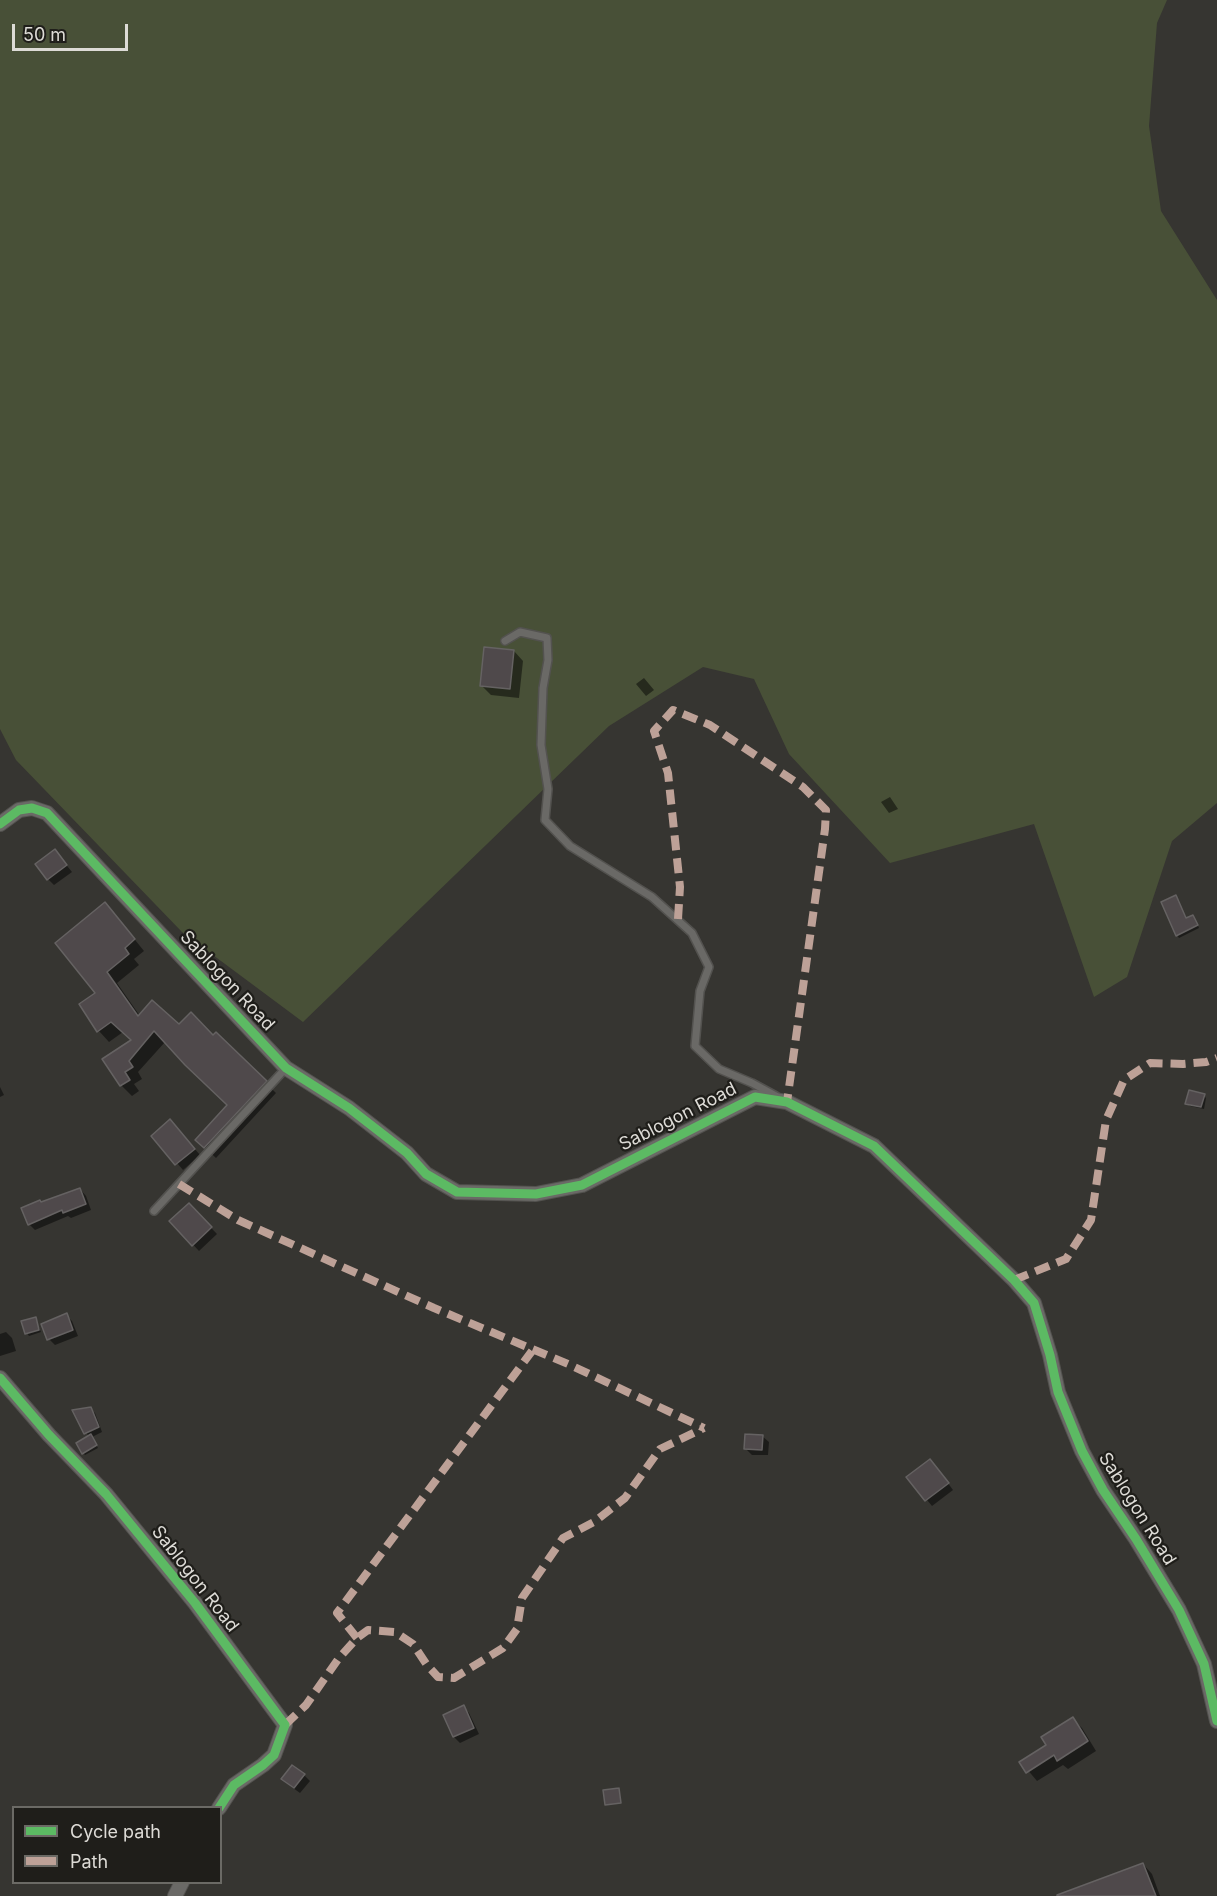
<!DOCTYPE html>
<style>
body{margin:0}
#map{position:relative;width:1217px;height:1896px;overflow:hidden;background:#363531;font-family:Inter,sans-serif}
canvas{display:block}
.legend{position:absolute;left:12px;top:1806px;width:210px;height:78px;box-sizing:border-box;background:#1f1e1a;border:2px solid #6b6a65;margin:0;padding:8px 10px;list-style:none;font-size:18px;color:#dddbd6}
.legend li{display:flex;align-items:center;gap:12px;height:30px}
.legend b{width:30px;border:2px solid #6b6a65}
.scale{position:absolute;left:12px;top:24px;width:116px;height:27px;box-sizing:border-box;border:3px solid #dddbd6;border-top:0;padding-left:8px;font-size:18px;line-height:21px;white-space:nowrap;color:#dddbd6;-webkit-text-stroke:4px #1f1e1a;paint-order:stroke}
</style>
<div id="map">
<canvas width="1217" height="1896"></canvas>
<ul class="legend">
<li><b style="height:8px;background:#5cba63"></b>Cycle path</li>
<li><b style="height:8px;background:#bda197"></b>Path</li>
</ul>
<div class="scale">50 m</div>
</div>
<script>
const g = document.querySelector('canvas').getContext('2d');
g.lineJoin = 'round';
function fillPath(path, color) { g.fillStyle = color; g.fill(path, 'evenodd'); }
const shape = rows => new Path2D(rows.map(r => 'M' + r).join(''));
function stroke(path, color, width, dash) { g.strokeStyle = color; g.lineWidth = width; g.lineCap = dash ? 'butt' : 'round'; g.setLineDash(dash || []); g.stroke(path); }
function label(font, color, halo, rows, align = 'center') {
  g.font = font + ' Inter,sans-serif'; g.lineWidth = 4.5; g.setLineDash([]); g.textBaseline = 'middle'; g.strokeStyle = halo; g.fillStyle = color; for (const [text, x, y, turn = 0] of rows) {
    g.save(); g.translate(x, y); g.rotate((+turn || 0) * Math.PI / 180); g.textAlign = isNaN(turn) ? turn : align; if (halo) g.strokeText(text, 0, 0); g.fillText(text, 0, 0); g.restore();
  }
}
fillPath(shape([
 [0,0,1167,0,1157,23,1149,126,1161,211,1217,300,1217,803,1172,841,1127,977,1094,997,1034,824,890,863,789,754,754,679,703,667,609,726,303,1022,182,932,16,760,0,729]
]), '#485037');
fillPath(shape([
 [514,651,523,661,519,698,491,695,481,685],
 [644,678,654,690,646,696,636,684],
 [890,797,898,809,889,813,881,802],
 [55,851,72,872,54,885,48,879],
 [1176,897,1187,919,1195,919,1199,928,1179,938,1177,935],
 [115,915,144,951,134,959,139,965,117,983,140,1016,179,1026,213,1037,216,1034,276,1093,216,1158,197,1140,229,1105,165,1042,138,1072,142,1079,134,1084,139,1091,132,1096,121,1085,133,1041,123,1032,109,1042,99,1031,81,1005,98,993],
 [0,1087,4,1095,0,1097],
 [1204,1096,1206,1098,1204,1109,1190,1106,1187,1103],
 [176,1127,200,1155,183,1170,154,1136],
 [80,1189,86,1196,91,1210,71,1218,68,1216,35,1230,29,1224,42,1204],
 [189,1205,217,1234,199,1251,171,1221],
 [66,1315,72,1321,78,1336,55,1345,49,1339],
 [35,1319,41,1332,29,1336,27,1333],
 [6,1332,12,1338,16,1351,0,1356,0,1334],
 [90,1409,95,1413,102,1432,92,1437,98,1448,85,1455,83,1453,89,1437,74,1411],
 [762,1436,769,1442,768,1455,752,1455,746,1449],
 [936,1467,953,1490,932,1506,909,1478],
 [463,1707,469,1713,479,1734,460,1743,454,1737,445,1715],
 [1072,1719,1082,1728,1096,1751,1068,1769,1063,1765,1037,1781,1021,1762,1048,1745],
 [304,1775,310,1781,300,1793,289,1785],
 [1143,1864,1152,1874,1160,1896,1058,1896]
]), '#0007');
const building = shape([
 [484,647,514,650,510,689,480,686,484,647],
 [55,849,67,865,47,880,35,864,55,849],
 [1176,895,1186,918,1193,915,1198,925,1176,936,1161,902,1176,895],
 [105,902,135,939,125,948,129,954,107,972,138,1016,152,1000,179,1024,191,1012,213,1035,216,1032,267,1081,204,1148,195,1140,227,1105,185,1065,154,1031,129,1061,133,1067,125,1072,130,1080,120,1086,102,1059,131,1040,111,1022,97,1032,79,1004,95,993,55,943,105,902],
 [1189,1090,1205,1094,1201,1107,1185,1104,1189,1090],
 [170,1119,195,1149,175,1165,151,1136,170,1119],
 [80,1188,86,1204,63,1213,62,1210,28,1225,21,1208,40,1200,41,1202,80,1188],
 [189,1203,212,1227,192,1246,169,1221,189,1203],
 [67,1313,73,1330,47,1340,41,1324,67,1313],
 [36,1317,39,1330,25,1334,21,1321,36,1317],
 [91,1407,99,1427,84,1434,72,1410,91,1407],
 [91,1434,97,1445,82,1454,76,1443,91,1434],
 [745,1434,763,1435,762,1450,744,1449,745,1434],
 [930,1459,949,1483,925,1501,906,1477,930,1459],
 [464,1705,474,1728,453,1737,443,1715,464,1705],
 [1073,1717,1088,1741,1057,1761,1054,1755,1026,1773,1019,1762,1046,1745,1041,1737,1073,1717],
 [292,1765,305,1774,294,1788,281,1779,292,1765],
 [619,1788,621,1803,605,1805,603,1790,619,1788],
 [1143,1863,1156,1896,1057,1896,1057,1895,1143,1863]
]);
fillPath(building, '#4f494b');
stroke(building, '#656262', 1.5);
const lane = shape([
 [505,641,520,632,547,638,548,660,543,688,541,745,548,789,545,820,570,846,652,897,692,933,709,967,700,991,695,1046,719,1069,752,1083,776,1096],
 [154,1211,286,1068]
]);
const street = shape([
 [0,824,19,810,32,808,47,813,286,1068,349,1108,407,1153,426,1174,457,1192,536,1194,582,1185,755,1097,787,1102,874,1146,1014,1280,1034,1303,1050,1355,1058,1392,1082,1451,1103,1490,1136,1539,1179,1610,1204,1664,1217,1721],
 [0,1378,49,1435,106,1494,195,1603,285,1725,274,1755,263,1765,234,1785,219,1808],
 [175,1896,182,1882]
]);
stroke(lane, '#53524f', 10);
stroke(street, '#53524f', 16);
stroke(lane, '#6a6966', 7);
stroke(street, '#6a6966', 14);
stroke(shape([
 [678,919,680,887,668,773,654,731,673,710,710,725,803,787,826,810,825,829,787,1102],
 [179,1184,238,1220,434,1308,568,1364,704,1428],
 [1014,1280,1066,1259,1091,1220,1106,1120,1124,1080,1150,1063,1183,1064,1206,1062,1217,1058],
 [357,1638,337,1613,532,1351],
 [285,1725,306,1705,339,1658,357,1638,368,1630,395,1632,413,1644,427,1665,438,1677,454,1678,503,1648,517,1629,522,1598,563,1538,594,1522,625,1498,660,1449,704,1428]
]), '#bda197', 8, [15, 8]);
stroke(shape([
 [0,824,19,810,32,808,47,813,286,1068,349,1108,407,1153,426,1174,457,1192,536,1194,582,1185,755,1097,787,1102,874,1146,1014,1280,1034,1303,1050,1355,1058,1392,1082,1451,1103,1490,1136,1539,1179,1610,1204,1664,1217,1721],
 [0,1378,49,1435,106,1494,195,1603,285,1725,274,1755,263,1765,234,1785,219,1808]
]), '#5cba63', 9);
label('18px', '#dddbd6', '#1f1e1a', [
 ["Sablogon Road",227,981,47],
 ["Sablogon Road",678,1117,-27],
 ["Sablogon Road",1137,1509,58],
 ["Sablogon Road",195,1579,52]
]);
</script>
